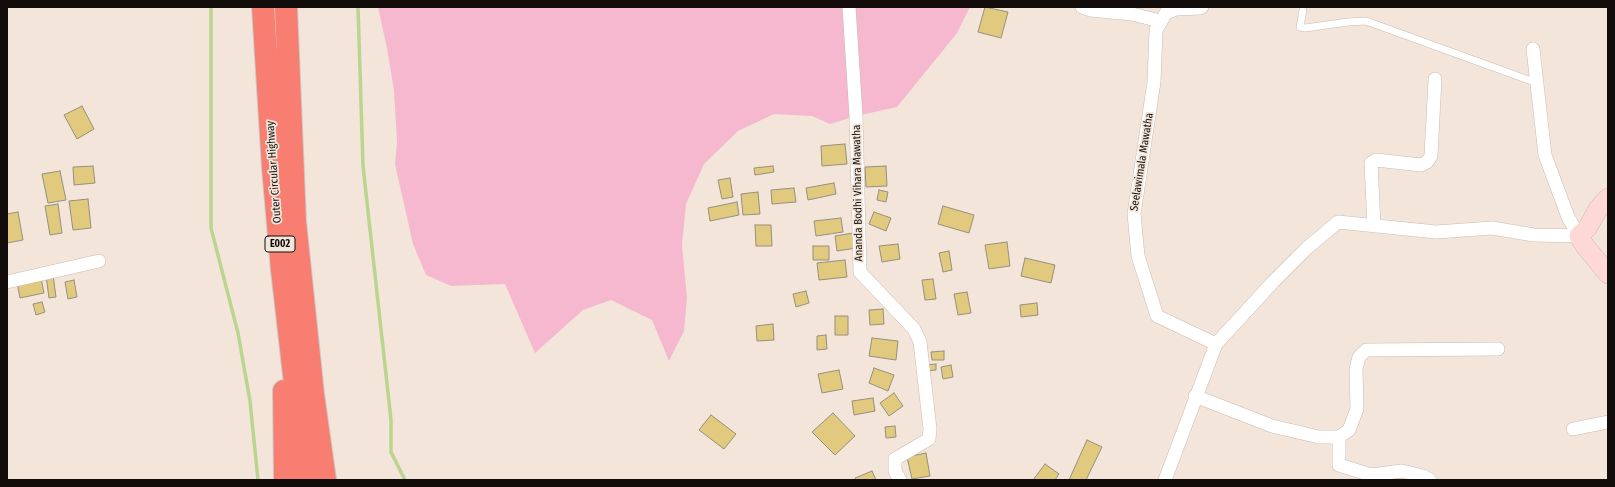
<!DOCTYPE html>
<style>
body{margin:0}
#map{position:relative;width:1615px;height:487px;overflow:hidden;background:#f3e5da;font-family:"Fira Sans Condensed",sans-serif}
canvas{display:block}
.frame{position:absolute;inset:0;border:8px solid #120d0a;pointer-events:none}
</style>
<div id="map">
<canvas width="1615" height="487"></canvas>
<div class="frame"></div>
</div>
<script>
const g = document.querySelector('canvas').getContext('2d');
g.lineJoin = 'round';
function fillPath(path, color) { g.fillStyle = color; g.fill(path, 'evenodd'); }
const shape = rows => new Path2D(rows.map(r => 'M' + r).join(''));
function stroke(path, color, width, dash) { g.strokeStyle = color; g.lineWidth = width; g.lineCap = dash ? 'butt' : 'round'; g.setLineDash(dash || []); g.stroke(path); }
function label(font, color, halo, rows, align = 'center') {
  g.font = font + ' "Fira Sans Condensed",sans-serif'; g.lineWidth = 3.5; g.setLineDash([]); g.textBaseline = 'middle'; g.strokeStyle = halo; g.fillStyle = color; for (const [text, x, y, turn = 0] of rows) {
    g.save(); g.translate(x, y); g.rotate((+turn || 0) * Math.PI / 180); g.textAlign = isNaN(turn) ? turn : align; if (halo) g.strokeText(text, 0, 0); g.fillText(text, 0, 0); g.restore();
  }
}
fillPath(shape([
 [378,7,970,7,957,33,897,107,856,116,830,124,812,116,774,114,738,131,704,164,686,204,682,245,687,298,684,331,669,361,652,320,611,300,583,310,535,353,505,284,451,286,426,275,413,244,395,164,397,142,394,90,387,48]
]), '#f5b8cf');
stroke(shape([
 [211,7,211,228,238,333,250,401,258,480],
 [358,7,363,166,391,420,391,452,405,480]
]), '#bad68e', 3.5);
const building = shape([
 [985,7,1008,12,1001,38,978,32,985,7],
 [82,106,94,129,77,139,64,115,82,106],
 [845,144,847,164,822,166,821,146,845,144],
 [93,166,95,183,74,185,73,167,93,166],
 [773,166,774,172,755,175,754,168,773,166],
 [886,166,887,186,866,187,865,167,886,166],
 [60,171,66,200,48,203,42,174,60,171],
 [730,178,733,197,722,199,718,180,730,178],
 [834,183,836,194,808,200,806,188,834,183],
 [794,188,796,202,772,204,771,190,794,188],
 [879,190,888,192,886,202,877,200,879,190],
 [758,192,760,214,743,215,741,194,758,192],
 [88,199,91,228,73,230,69,201,88,199],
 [737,202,739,215,710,221,708,208,737,202],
 [58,204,62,233,50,235,45,206,58,204],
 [943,206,974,215,969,233,938,224,943,206],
 [18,212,23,240,7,243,7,214,18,212],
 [874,212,891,218,886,231,869,224,874,212],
 [841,218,843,232,816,236,814,221,841,218],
 [755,225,771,225,772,246,756,246,755,225],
 [853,233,856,248,837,251,835,236,853,233],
 [1007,242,1010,266,989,269,985,245,1007,242],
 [898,244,900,259,882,262,879,246,898,244],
 [813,246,829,246,829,260,813,260,813,246],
 [949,251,952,270,943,272,939,253,949,251],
 [1025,258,1055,265,1051,283,1021,276,1025,258],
 [845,260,847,277,819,280,817,263,845,260],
 [53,275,56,297,49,298,46,276,53,275],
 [41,278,44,293,20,298,17,282,41,278],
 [933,279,936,299,925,300,922,280,933,279],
 [74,280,77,297,68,299,65,282,74,280],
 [806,291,809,303,796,307,793,294,806,291],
 [967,292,971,313,958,315,954,294,967,292],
 [42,302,45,312,36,315,33,304,42,302],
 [1037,303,1038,315,1021,317,1020,305,1037,303],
 [883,309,884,324,870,325,869,310,883,309],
 [835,316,848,316,848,335,835,335,835,316],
 [773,324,774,340,757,341,756,326,773,324],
 [826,335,827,349,817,350,817,336,826,335],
 [872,338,898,341,896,360,869,356,872,338],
 [944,351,944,360,932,360,931,352,944,351],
 [936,364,936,370,927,371,927,365,936,364],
 [951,365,953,377,943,379,941,367,951,365],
 [874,368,894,375,888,391,869,383,874,368],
 [839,370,843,389,822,393,818,374,839,370],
 [894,393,903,406,889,416,880,403,894,393],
 [873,398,875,411,854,415,852,401,873,398],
 [833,413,855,436,835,455,812,432,833,413],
 [711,415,736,434,724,449,699,430,711,415],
 [895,426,896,437,886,438,885,427,895,426],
 [1087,440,1102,447,1086,480,1069,480,1087,440],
 [926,453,930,476,912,479,907,457,926,453],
 [1045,464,1059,474,1055,480,1033,480,1045,464],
 [872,471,876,480,856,480,855,478,872,471]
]);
fillPath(building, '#e1c97d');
stroke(building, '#949081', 1);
const lane = shape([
 [1303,10,1300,27,1305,28,1348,22,1366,21,1537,83]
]);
const street = shape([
 [849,7,856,116,860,272,914,329,920,342,930,429,929,439,895,459,895,471,900,480],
 [1082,7,1091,10,1132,14,1160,21],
 [1533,49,1545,155,1568,217,1579,236],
 [1374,225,1371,163,1376,160,1421,165,1427,162,1431,156,1435,79],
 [7,282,99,261],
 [1216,344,1273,282,1307,248,1338,222,1436,232,1492,228,1534,235,1579,236],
 [1195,396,1272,426,1319,437,1339,437,1349,430,1357,409,1356,369,1359,357,1366,350,1498,349],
 [1573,429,1608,422],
 [1339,437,1339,465,1371,475,1402,471,1423,476,1430,480],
 [1165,480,1216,344,1157,316,1138,256,1134,214,1154,82,1156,30,1166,13,1176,9,1200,8,1202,7]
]);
const secondary = shape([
 [1608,198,1598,209,1588,227,1579,236,1585,246,1608,274]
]);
const highway = shape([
 [263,7,273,168,282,270,306,480],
 [286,7,295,222,313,394,325,480],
 [284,391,285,480]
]);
stroke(lane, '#c9bbb1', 8);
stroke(street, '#c9bbb1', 14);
stroke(secondary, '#c9bbb1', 20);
stroke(highway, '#cbcac9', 24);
stroke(lane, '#fff', 7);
stroke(street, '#fff', 13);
stroke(secondary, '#fdd8d4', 19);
stroke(highway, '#f77e71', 22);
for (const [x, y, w] of [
 [280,244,30]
]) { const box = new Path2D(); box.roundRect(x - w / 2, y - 8, w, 16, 3); g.fillStyle = '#f3e5da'; g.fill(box); stroke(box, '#120d0a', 1); }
label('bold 10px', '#120d0a', null, [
 ["E002",280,244]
]);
label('11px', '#120d0a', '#f3e5da', [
 ["Seelawimala Mawatha",1142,162,-81],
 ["Outer Circular Highway",274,172,-94],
 ["Ananda Bodhi Vihara Mawatha",858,193,-91]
]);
</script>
